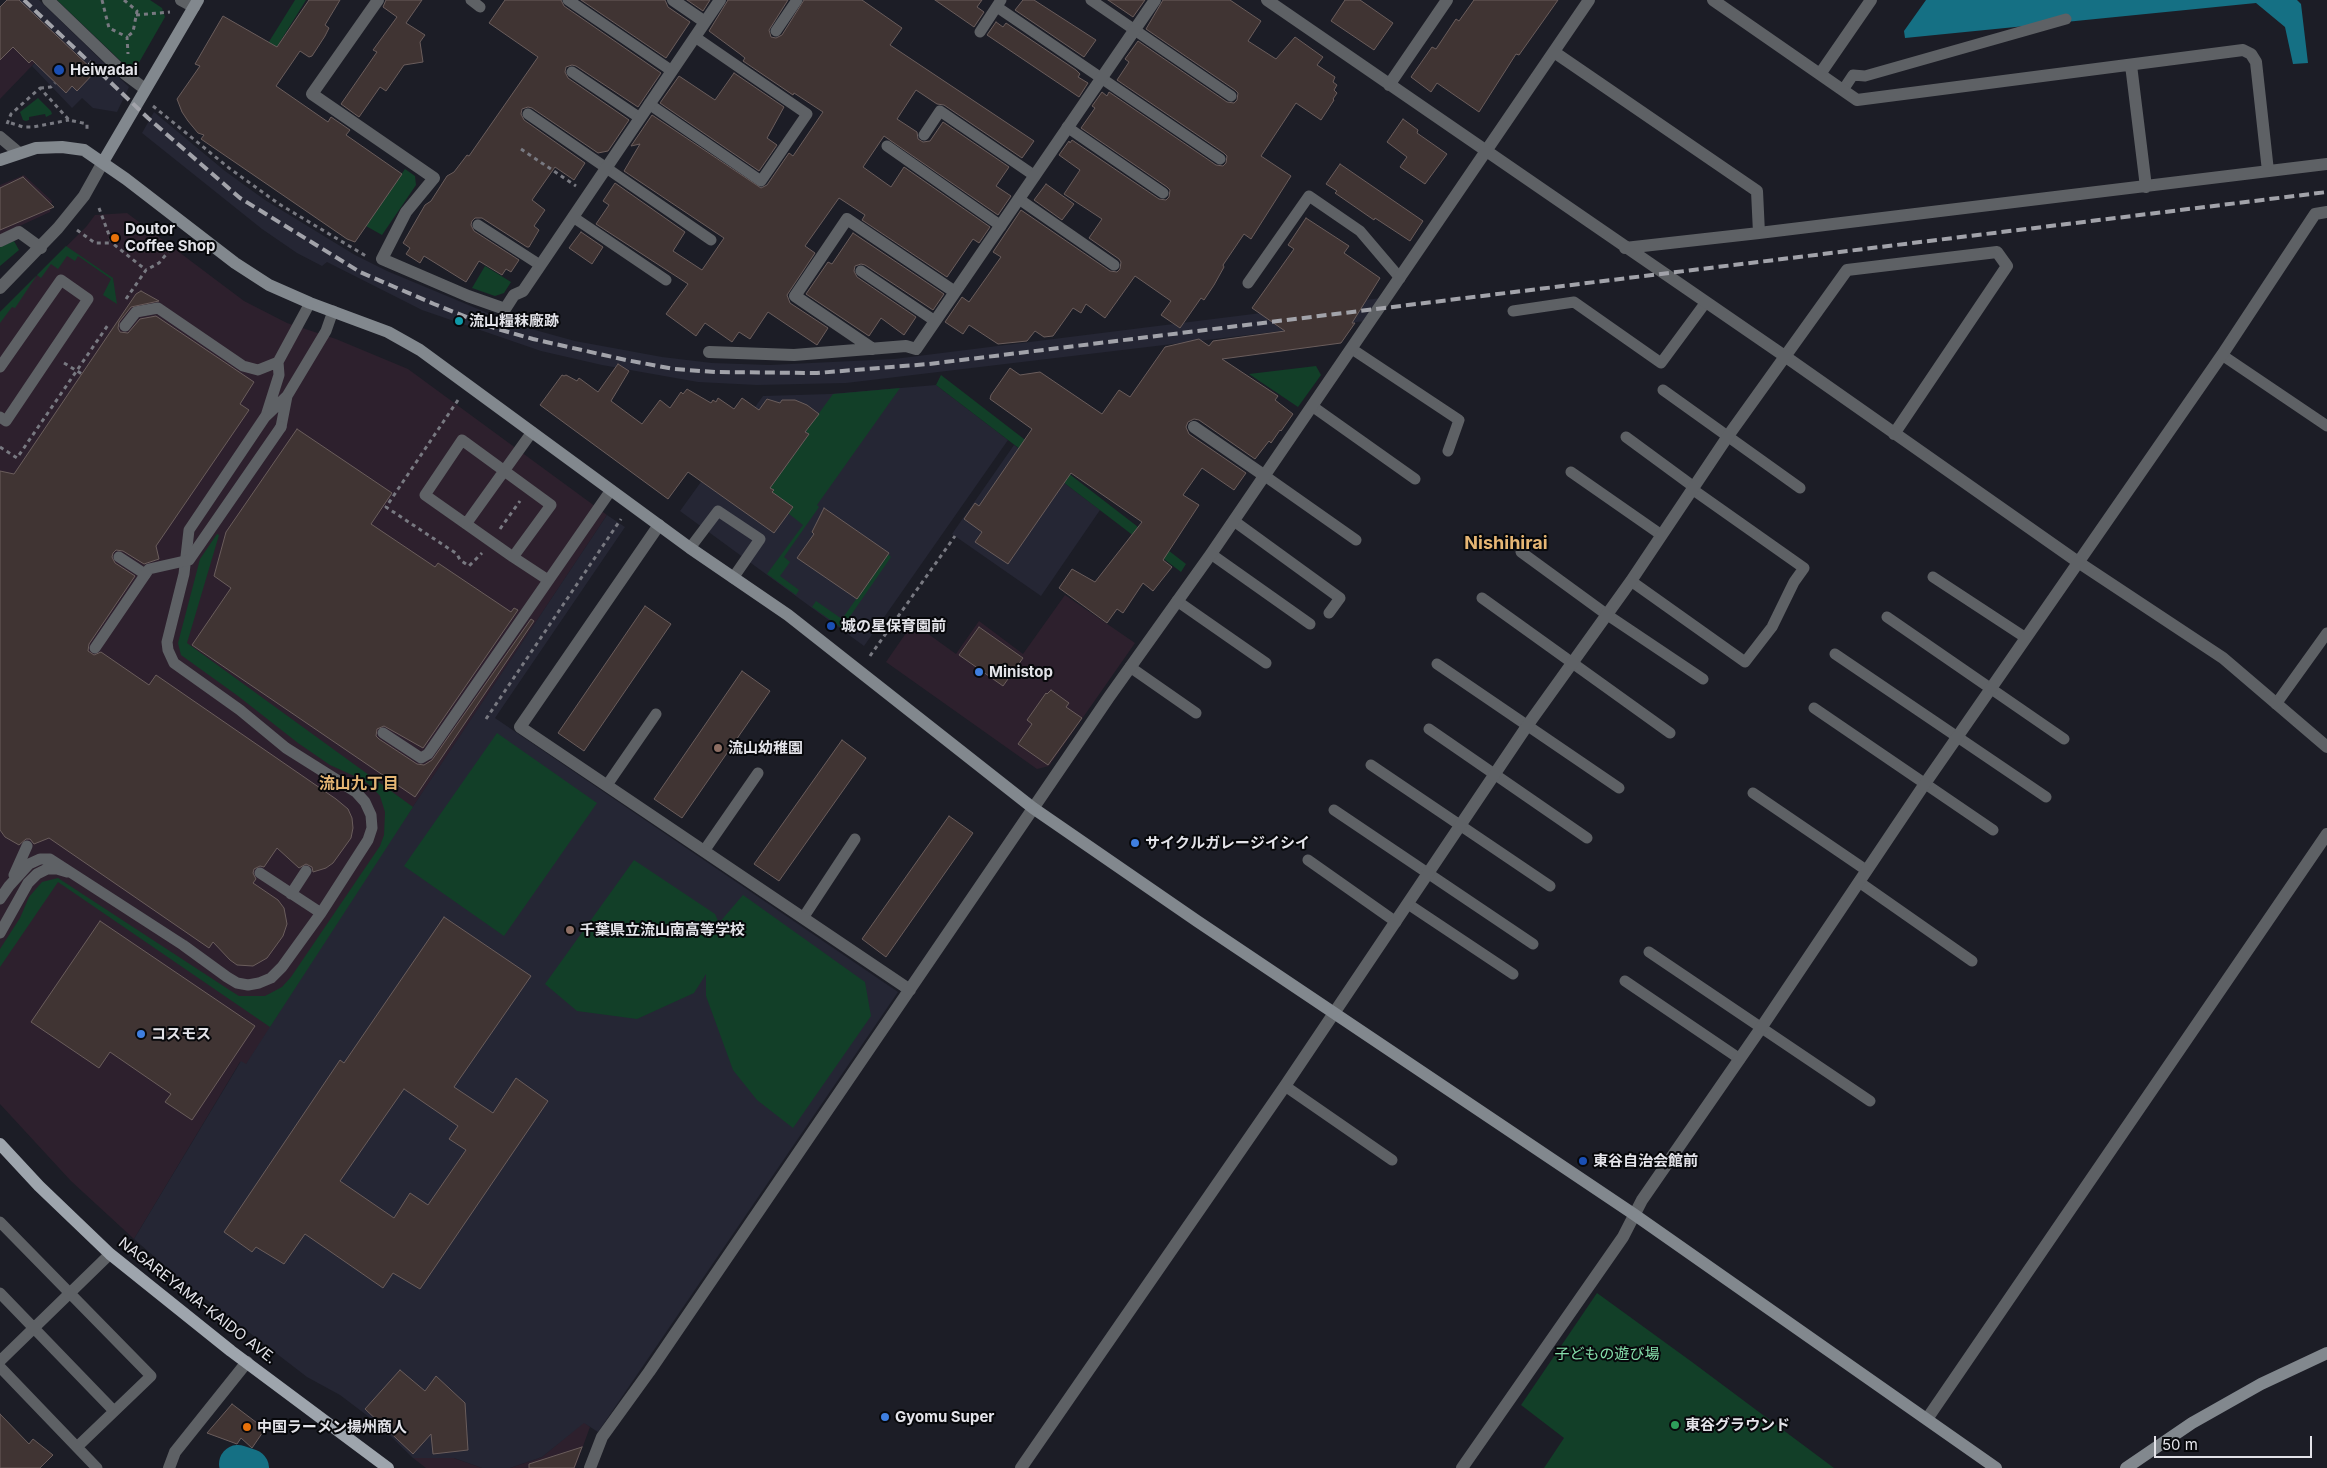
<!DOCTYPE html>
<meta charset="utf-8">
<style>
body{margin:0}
#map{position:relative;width:2327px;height:1468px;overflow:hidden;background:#1c1d26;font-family:Inter,sans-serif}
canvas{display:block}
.scale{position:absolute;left:2154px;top:1436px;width:158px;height:22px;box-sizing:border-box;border:2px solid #e3e3e9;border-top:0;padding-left:6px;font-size:15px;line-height:18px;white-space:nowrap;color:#e3e3e9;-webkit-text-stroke:4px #07080b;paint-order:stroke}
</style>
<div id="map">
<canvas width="2327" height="1468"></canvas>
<div class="scale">50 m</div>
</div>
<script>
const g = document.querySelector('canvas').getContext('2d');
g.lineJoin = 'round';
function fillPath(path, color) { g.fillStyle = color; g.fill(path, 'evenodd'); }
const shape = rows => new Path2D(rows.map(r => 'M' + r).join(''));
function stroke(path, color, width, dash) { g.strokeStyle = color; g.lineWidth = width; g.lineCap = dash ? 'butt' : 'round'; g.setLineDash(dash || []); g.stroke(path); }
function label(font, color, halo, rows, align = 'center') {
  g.font = font + ' Inter,"Noto Sans JP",sans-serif'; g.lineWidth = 4; g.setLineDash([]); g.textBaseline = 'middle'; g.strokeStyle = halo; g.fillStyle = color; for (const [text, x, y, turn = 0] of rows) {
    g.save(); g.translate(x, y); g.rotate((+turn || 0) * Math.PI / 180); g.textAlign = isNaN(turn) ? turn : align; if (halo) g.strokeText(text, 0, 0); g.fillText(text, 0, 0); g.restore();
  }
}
fillPath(shape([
 [0,34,51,46,0,99],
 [24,175,52,201,50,212,0,235,0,185],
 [127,213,244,301,287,323,336,339,408,369,607,515,413,807,246,1065,240,1062,134,1239,71,1181,0,1104,0,312,86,227,95,215],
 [1065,595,1135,643,1049,766,1037,769,886,662,913,623,956,654,979,621,1023,654],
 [584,1422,590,1427,575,1468,510,1468,542,1457],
 [413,1458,454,1458,482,1468,426,1468]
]), '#2d202d');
fillPath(shape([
 [10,0,39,0,129,87,117,112,93,108,82,98,72,108,32,66,50,48],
 [154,112,225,171,265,200,355,255,387,271,490,314,535,330,575,341,662,357,712,363,770,365,894,359,1381,298,1366,321,1357,322,846,383,757,385,698,382,602,365,541,351,422,310,327,262,322,266,297,253,262,229,142,133],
 [936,385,1008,440,864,646,680,511,763,396,830,394],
 [1014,445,1100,510,1041,596,952,534],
 [607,515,625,527,495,718,898,992,598,1432,584,1423,542,1457,510,1468,482,1468,454,1458,413,1458,377,1423,340,1395,307,1377,181,1280,134,1239,241,1061,246,1064,372,868]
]), '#252634');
fillPath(shape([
 [57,0,150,0,162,8,165,17,137,66,130,70],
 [295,0,306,0,250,90,242,85],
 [38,98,51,111,52,114,46,117,45,114,29,117,29,120,26,121,23,120,20,112],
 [405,169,415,176,416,185,382,235,366,226],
 [14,241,19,250,0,266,0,247],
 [66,246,113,278,117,304,103,295,111,279,78,256,75,261,67,256,58,269,51,264,41,278,37,275,15,308,12,307,0,323,0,312],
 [485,266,511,282,504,293,495,296,472,288],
 [1316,366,1321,375,1298,407,1249,374],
 [941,375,1186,564,1181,572,936,385],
 [900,388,817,505,819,507,784,557,790,562,780,576,799,590,796,595,767,574,803,525,788,513,792,506,772,492,774,490,770,488,809,434,806,431,833,394],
 [217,534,219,535,187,643,413,807,270,1027,58,882,0,967,0,949,20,918,29,897,42,882,58,878,231,991,239,996,265,996,282,987,291,977,380,846,384,835,385,812,380,796,372,787,363,780,330,765,298,743,238,696,181,655,178,643,200,559],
 [888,554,891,557,842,628,812,607,816,601,842,619],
 [497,733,597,803,504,936,404,866],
 [634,860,715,914,719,923,743,895,865,982,871,1016,793,1128,757,1100,733,1070,706,996,706,974,694,993,637,1019,577,1011,545,984],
 [1597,1293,1692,1362,1834,1468,1544,1468,1564,1438,1521,1405]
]), '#123f28');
fillPath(shape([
 [1926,0,2297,0,2301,4,2308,63,2293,64,2285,27,2256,3,1905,38,1904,31]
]), '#157084');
stroke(shape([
 [238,1464,250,1468]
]), '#157084', 38);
const building = shape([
 [7,0,19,0,95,72,77,91,72,86,66,93,32,60,29,63,13,47,0,60,0,7,7,0],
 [309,0,340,0,325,25,329,28,325,36,312,56,309,57,300,51,276,86,328,122,331,117,350,130,346,135,402,174,355,242,347,239,201,139,204,135,198,133,188,121,182,112,177,99,200,66,195,64,223,16,277,47,309,0],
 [386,0,422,0,406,23,425,35,420,42,423,62,404,65,386,91,380,87,359,117,341,104,377,52,373,50,397,17,383,7,386,0],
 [505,0,561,0,564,6,661,73,638,107,576,66,572,65,566,67,565,72,568,78,629,120,608,151,598,153,532,108,528,107,522,109,521,114,524,120,585,163,574,180,555,167,532,200,545,210,534,226,539,230,529,247,527,247,482,218,475,218,472,221,471,225,474,231,519,260,511,272,506,269,502,275,479,261,466,282,424,256,420,263,406,254,410,248,403,243,425,205,431,201,447,176,454,172,467,155,469,156,538,57,489,23,505,0],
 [581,0,665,0,668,7,690,22,666,58,581,0],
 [687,0,710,0,703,11,687,0],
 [728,0,788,0,769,30,771,37,776,38,782,35,804,0,862,0,902,28,890,45,1034,141,1022,158,944,105,937,104,916,90,897,119,917,132,918,139,923,142,930,141,943,122,1009,167,996,186,1011,196,998,215,884,136,863,167,891,187,904,167,990,227,979,243,973,239,947,277,862,220,865,215,839,198,805,246,815,253,787,295,790,303,828,328,817,345,768,312,750,339,739,332,732,342,705,323,696,336,666,314,688,284,596,224,609,205,603,201,615,183,685,232,673,251,702,270,724,238,624,171,640,144,631,146,652,115,761,188,767,185,789,153,793,156,823,112,794,93,793,95,743,61,745,58,740,54,709,31,728,0],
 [935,0,982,0,977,7,984,12,974,27,935,0],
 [1023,0,1034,0,1096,40,1084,57,1015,10,1023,0],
 [1108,0,1145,0,1133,17,1108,0],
 [1163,0,1230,0,1261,21,1248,41,1276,59,1295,37,1323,57,1317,65,1335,77,1333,82,1337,85,1334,90,1337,93,1333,99,1334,100,1321,120,1296,103,1261,156,1291,176,1251,239,1244,234,1223,265,1224,267,1214,285,1204,300,1201,298,1180,328,1161,315,1171,301,1135,276,1105,318,1086,304,1081,313,1073,308,1053,336,1044,337,1035,331,1027,341,998,344,969,325,963,334,945,322,962,297,969,302,1001,257,993,252,1021,210,1110,271,1117,272,1120,269,1121,262,1119,259,1089,238,1102,219,1064,194,1080,170,1059,155,1069,141,1070,143,1072,140,1159,199,1166,200,1169,197,1170,190,1167,187,1081,128,1095,108,1092,106,1102,92,1107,96,1109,92,1216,165,1223,166,1226,163,1227,156,1224,153,1117,80,1129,62,1125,59,1138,41,1227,102,1234,103,1237,100,1238,93,1235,90,1146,29,1163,0],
 [1345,0,1360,0,1393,23,1374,50,1331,21,1345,0],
 [1474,0,1558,0,1519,55,1516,54,1479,112,1437,83,1431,92,1411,77,1432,47,1436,49,1456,19,1459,21,1474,0],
 [996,22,1003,27,1006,23,1076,70,1080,74,1078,77,1088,83,1079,97,987,35,996,22],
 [734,73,784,107,767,138,777,145,759,171,660,103,679,76,715,100,734,73],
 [1403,119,1418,130,1417,133,1447,154,1425,184,1400,167,1407,157,1387,142,1403,119],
 [1340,164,1423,221,1410,241,1375,218,1374,220,1335,193,1337,191,1326,184,1340,164],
 [23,177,54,207,0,230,0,188,23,177],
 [1046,184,1074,204,1062,220,1034,200,1046,184],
 [1306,218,1349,246,1344,253,1380,278,1352,323,1355,323,1341,343,1222,359,1278,396,1275,400,1293,414,1281,431,1280,430,1271,443,1269,441,1255,459,1199,420,1194,419,1188,422,1186,427,1189,434,1246,473,1234,490,1202,468,1183,495,1199,505,1163,560,1172,567,1153,591,1143,583,1123,613,1117,609,1107,623,1059,588,1072,569,1095,582,1142,522,1071,473,1008,564,975,542,982,532,964,519,975,503,979,506,1032,429,990,399,991,395,1010,368,1020,375,1040,372,1102,414,1119,390,1130,397,1165,347,1199,339,1209,346,1213,341,1285,331,1252,308,1294,249,1288,245,1306,218],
 [581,232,603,247,592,264,569,248,581,232],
 [853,233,944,294,933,310,865,265,861,264,855,266,854,271,857,277,916,317,904,335,881,318,869,336,806,294,828,262,832,264,853,233],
 [141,291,159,301,131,307,119,322,118,328,120,332,128,333,140,319,156,316,254,382,240,404,249,410,156,546,159,559,144,564,123,551,116,550,113,553,112,557,115,563,135,576,89,644,88,651,94,655,101,652,149,685,156,675,336,799,348,809,352,818,353,828,351,838,333,863,326,868,313,872,312,867,306,864,299,868,277,848,264,867,260,866,254,869,253,873,256,879,253,883,278,900,284,908,287,924,283,936,267,958,253,966,237,965,230,960,213,942,209,948,49,838,34,844,30,839,26,839,19,845,5,837,0,830,0,471,14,474,136,294,141,291],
 [618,364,629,371,611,401,642,424,660,400,670,408,681,392,683,394,687,389,711,403,713,400,716,402,718,398,734,409,742,398,759,410,767,399,780,403,782,400,795,400,807,405,819,414,805,432,809,434,770,488,774,490,772,492,793,507,774,533,688,472,668,499,540,405,562,375,564,376,566,375,577,381,579,378,598,392,618,364],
 [297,429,392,493,371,524,435,567,438,563,511,612,514,608,518,610,423,748,384,726,377,729,376,736,379,739,417,764,424,765,432,760,531,619,534,621,415,797,192,645,231,588,214,576,226,532,297,429],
 [824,508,889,553,857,599,797,558,814,534,812,532,824,508],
 [645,606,671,624,584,751,558,733,645,606],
 [979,627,1023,658,1003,686,959,655,979,627],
 [742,671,770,691,682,818,654,799,742,671],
 [1051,690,1069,703,1066,707,1082,718,1048,765,1018,744,1032,724,1027,720,1046,693,1047,694,1051,690],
 [842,740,866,758,779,881,754,864,842,740],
 [949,816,973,833,886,957,862,939,949,816],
 [444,917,531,976,454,1087,493,1113,516,1078,548,1101,420,1289,393,1273,383,1288,305,1234,284,1264,256,1247,252,1252,224,1232,340,1060,344,1063,444,917],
 [404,1089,458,1126,449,1139,466,1150,428,1205,410,1193,394,1218,340,1181,404,1089],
 [100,921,255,1026,192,1120,165,1102,171,1094,110,1052,99,1068,31,1022,100,921],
 [400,1370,425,1391,436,1376,465,1403,468,1450,433,1454,431,1434,413,1454,365,1409,400,1370],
 [232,1404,265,1429,252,1448,241,1438,237,1444,207,1433,232,1404],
 [0,1414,29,1444,33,1439,53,1455,40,1468,0,1468,0,1414],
 [582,1447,574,1468,529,1468,529,1464,582,1447]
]);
fillPath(building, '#403433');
stroke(building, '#6a5d5c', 1);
stroke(shape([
 [102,0,109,28,127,37,128,54],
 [124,0,137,11,133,32,127,37],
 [136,15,170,12],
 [40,88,51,87,55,83],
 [153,106,229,168,279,204,366,256],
 [11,123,23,127,33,127,69,120],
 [7,124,11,114,40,88,69,120,87,124,87,129],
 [521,149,576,186],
 [99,208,112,243,146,270],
 [77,230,95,243,112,243],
 [126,299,146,270,159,263,174,245],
 [64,363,82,374],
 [458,400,386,507,457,554,460,560,469,566,482,553],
 [0,447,17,458,108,325],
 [500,529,520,501],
 [870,656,955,536],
 [486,719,621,519]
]), '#787981', 3, [4, 4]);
stroke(shape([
 [471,0,480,7],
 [568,0,672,71],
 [1091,0,1231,96],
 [997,7,1220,159],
 [776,31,797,0],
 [980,32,1001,0],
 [572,72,640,118],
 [1843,90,1853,75,1865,76,2066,19],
 [649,104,761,181,807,114,695,37],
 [528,114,711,240],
 [1067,127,1163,193],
 [924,135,940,111,1035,176],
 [887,146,1001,226],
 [1019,199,1114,265],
 [573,217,666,280],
 [478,225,540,265],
 [861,271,935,321],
 [1248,283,1309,196,1360,231,1400,278],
 [1513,311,1574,302,1661,363,1706,302],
 [125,326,136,312,158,308,243,366,258,370,278,362],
 [1352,349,1459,420,1448,451],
 [2222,355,2327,426],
 [0,367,61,280,88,299,6,421,0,417],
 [1663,390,1800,488],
 [1312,406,1415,479],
 [266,416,279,375,278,362,310,303],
 [281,427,287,396,326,331,333,311],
 [1626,437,1694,487],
 [462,440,551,505,513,557,425,495,462,440],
 [1571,472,1660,534],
 [1265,476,1356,540],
 [1234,521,1340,598,1329,613],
 [466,524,532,432],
 [690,548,718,511,760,539,733,578],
 [1521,552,1606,614,1703,679],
 [1211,554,1310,624],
 [119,557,145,574],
 [513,557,548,580],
 [1933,577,2026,638],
 [1631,581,1745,662,1772,627,1794,582,1804,568,1692,489],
 [1482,598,1670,733],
 [1177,601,1266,663],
 [1887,617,2064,739],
 [1835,654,2046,797],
 [1437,664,1619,788],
 [1130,667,1196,713],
 [2276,704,2327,633],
 [1814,708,1993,830],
 [1429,729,1587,838],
 [383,733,421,758,428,754,611,490],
 [1371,765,1550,886],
 [607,785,656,714],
 [1753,793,1866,870],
 [1334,810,1533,944],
 [704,851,758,773],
 [1308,860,1396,922],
 [260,873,321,913],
 [14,875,27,846],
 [1859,882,1972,961],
 [291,894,306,871],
 [0,899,9,886,29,864,40,859,50,859,183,945,227,977,237,983,248,985,259,983,271,978,282,967,321,913,368,840,372,828,371,815,365,802,356,792,286,748,240,710,174,663,168,650,167,642,184,574,189,530,265,417,287,396],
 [1408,904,1513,974],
 [803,918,855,839],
 [0,933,28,883,37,874,47,869,57,869,67,872],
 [1649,952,1870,1101],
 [1625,981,1740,1059],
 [1285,1086,1392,1160],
 [0,1222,151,1376,77,1447],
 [0,1293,114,1411],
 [0,1361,110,1254],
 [0,1367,97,1468]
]), '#5e6165', 11);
stroke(shape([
 [48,0,125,74,145,89],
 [181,0,194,7],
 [378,0,312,94,434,178,406,212,382,259,468,296,505,309,514,295,523,291,720,0],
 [673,0,705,22],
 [1267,0,1786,357,2078,562,2223,658,2327,747],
 [1713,0,1857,100,2243,50,2251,54,2256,62,2268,171],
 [1554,52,1757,191,1759,233],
 [2131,65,2146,187],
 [1820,74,1871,0],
 [1389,85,1447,0],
 [0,137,19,153],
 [0,241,19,232,41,248],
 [1625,248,1759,233,2327,164],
 [0,288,58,228,84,196,103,162],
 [873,349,795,296,847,219,955,292],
 [709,352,794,355,906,346,916,349,1155,0],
 [1194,427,1265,476],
 [659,525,520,727,910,990],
 [1927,1419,2327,834],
 [169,1468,175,1452,247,1362],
 [590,1468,602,1437,649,1372,1109,697,1211,554,1589,0],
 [1021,1468,1285,1086,1527,726,1631,581,1728,436,1847,270,1997,252,2007,266,1894,434],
 [1462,1468,1623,1237,1642,1200,1761,1028,1924,785,2222,355,2315,214,2327,212]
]), '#5e6165', 12);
stroke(shape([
 [0,160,36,148,62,147,84,150,126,179,235,263,269,285,310,303,388,332,420,350,690,548,788,615,1033,808,1197,921,1635,1215,1996,1468],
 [103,162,198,0],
 [2126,1468,2192,1423,2261,1384,2327,1353]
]), '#82888e', 12);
stroke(shape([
 [0,1144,39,1186,110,1254,231,1351,388,1468]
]), '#9ea5ad', 12);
stroke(shape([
 [24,0,148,118,240,198,360,272,434,304,494,328,533,339,626,360,674,369,715,372,817,373,929,364,2327,192]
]), '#a2a3aa', 4, [10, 5]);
stroke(shape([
 [95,648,149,569,189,560,281,427]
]), '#5e6165', 11);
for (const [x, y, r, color] of [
 [59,70,6,"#1a4fb4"],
 [115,238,5,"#e8710a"],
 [459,321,5,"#0f9aa8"],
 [831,626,5,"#1a4fb4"],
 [979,672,5,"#3f7fe0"],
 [718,748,5,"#8d6e63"],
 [1135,843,5,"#3f7fe0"],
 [570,930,5,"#8d6e63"],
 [141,1034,5,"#3f7fe0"],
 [1583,1161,5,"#1a4fb4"],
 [885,1417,5,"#3f7fe0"],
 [1675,1425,5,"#2e9e5b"],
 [247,1427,5,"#e8710a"]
]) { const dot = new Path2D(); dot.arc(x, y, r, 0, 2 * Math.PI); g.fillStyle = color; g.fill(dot); stroke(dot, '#07080b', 2); }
label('bold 15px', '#e3e3e9', '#07080b', [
 ["Heiwadai",70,70],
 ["Doutor",125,229],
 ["Coffee Shop",125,246],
 ["流山糧秣廠跡",469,321],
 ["城の星保育園前",841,626],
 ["Ministop",989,672],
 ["流山幼稚園",728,748],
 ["サイクルガレージイシイ",1145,843],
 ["千葉県立流山南高等学校",580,930],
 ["コスモス",151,1034],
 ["東谷自治会館前",1593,1161],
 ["Gyomu Super",895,1417],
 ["東谷グラウンド",1685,1425],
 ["中国ラーメン揚州商人",257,1427]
], 'left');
label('15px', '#e3e3e9', '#07080b', [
 ["NAGAREYAMA-KAIDO AVE.",197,1301,38]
]);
label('15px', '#86e0ac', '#07080b', [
 ["子どもの遊び場",1607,1354]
]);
label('bold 16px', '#e6b674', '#07080b', [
 ["流山九丁目",359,784]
]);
label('bold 18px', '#e6b674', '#07080b', [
 ["Nishihirai",1506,544]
]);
</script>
